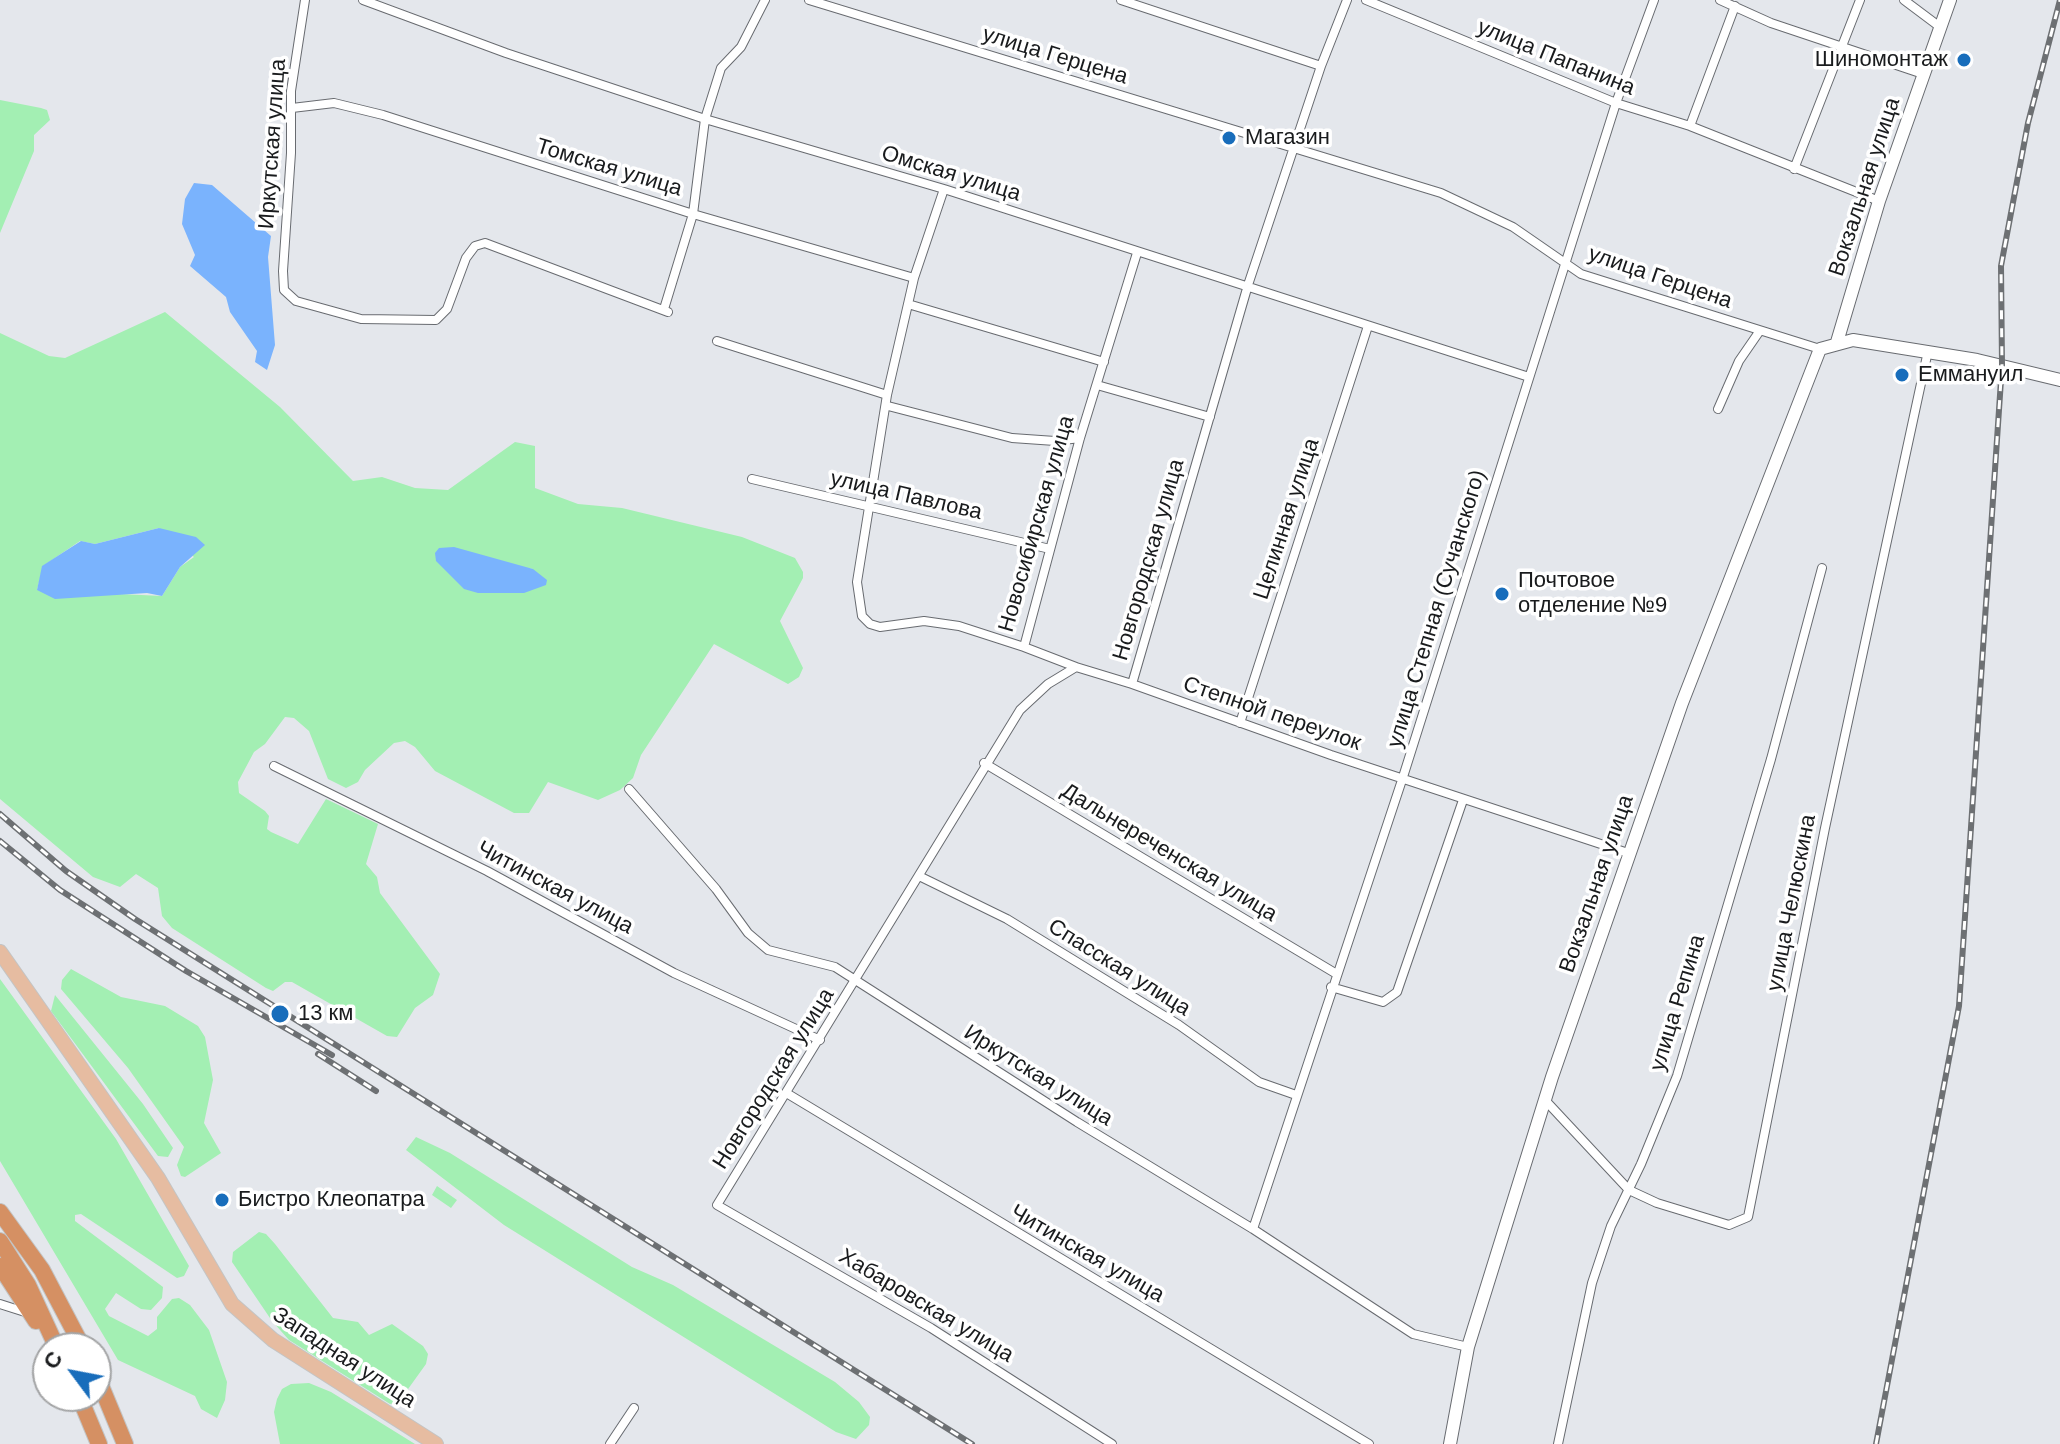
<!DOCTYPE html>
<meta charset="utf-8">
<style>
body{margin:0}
#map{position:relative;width:2060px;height:1444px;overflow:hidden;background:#e4e7ec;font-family:Helvetica,sans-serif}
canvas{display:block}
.north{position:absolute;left:32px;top:1332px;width:80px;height:80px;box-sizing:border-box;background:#fff;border:2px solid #a3a4a5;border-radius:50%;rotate:302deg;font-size:22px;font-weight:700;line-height:32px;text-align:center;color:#191b1d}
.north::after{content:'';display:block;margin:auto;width:28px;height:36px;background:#186dbb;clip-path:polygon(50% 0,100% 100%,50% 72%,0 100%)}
</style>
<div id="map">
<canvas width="2060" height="1444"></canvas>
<div class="north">С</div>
</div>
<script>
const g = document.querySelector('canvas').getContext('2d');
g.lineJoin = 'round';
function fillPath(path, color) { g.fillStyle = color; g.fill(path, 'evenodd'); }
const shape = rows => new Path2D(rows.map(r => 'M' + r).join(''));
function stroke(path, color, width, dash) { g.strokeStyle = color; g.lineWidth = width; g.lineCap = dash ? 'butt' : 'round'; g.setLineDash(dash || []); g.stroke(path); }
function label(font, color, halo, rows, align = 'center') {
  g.font = font + ' Helvetica,sans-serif'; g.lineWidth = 7; g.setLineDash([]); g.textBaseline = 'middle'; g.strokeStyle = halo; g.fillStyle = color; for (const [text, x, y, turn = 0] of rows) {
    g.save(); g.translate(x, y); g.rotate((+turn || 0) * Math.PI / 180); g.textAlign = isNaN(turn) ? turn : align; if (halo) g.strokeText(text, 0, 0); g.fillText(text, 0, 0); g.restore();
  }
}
fillPath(shape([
 [0,100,41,108,47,110,50,120,34,135,34,151,0,233],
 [165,312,280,407,353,481,382,477,415,488,448,490,515,442,535,446,535,488,578,504,622,508,742,537,795,558,803,572,803,578,780,621,803,668,799,677,788,684,714,644,641,755,633,778,620,790,598,800,548,782,529,813,514,813,435,771,415,747,405,741,394,743,365,770,358,782,346,788,328,779,309,731,294,718,285,717,265,744,254,752,238,782,239,793,265,811,269,816,267,829,271,832,298,844,326,799,378,824,366,864,377,877,380,893,440,974,433,995,415,1008,397,1037,387,1036,292,982,285,982,273,991,266,988,172,928,162,916,158,888,136,874,120,887,93,877,0,799,0,333,49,356,65,358],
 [159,528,194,557,180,567,162,596,37,590,43,566,80,541,95,544],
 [493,560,506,565,533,569,464,589],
 [71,969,121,997,165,1006,198,1026,205,1037,213,1080,204,1123,221,1153,185,1177,181,1176,177,1165,184,1147,128,1068,61,989,62,980],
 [0,979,116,1139,189,1266,184,1276,177,1278,81,1214,75,1215,75,1221,163,1287,162,1298,151,1310,141,1309,116,1293,105,1309,109,1316,148,1336,157,1329,157,1317,172,1299,179,1298,190,1305,209,1330,227,1382,225,1400,217,1418,201,1409,195,1396,118,1360,0,1161],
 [55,995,143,1104,173,1148,168,1157,158,1156,51,1011],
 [416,1137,450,1153,632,1267,673,1285,835,1382,859,1402,870,1417,869,1425,856,1439,836,1432,504,1225,406,1150],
 [437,1186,457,1200,451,1208,432,1195],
 [259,1232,266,1234,275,1244,333,1318,358,1322,369,1335,392,1324,423,1346,428,1354,426,1364,398,1403,390,1404,289,1340,272,1321,232,1262,233,1252],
 [309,1383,331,1392,415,1444,280,1444,274,1412,277,1399,282,1389,291,1384]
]), '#a3efb3');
fillPath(shape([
 [194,183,212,185,271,236,268,257,275,345,267,370,255,362,257,351,230,312,226,297,190,266,195,255,182,224,185,199],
 [159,528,196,537,205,545,180,567,162,596,147,593,55,599,37,590,42,566,81,541,95,544],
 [454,547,533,569,547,580,546,585,524,593,478,593,464,589,436,561,435,553,439,548]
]), '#7ab3fd');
const street = shape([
 [305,0,291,91,291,153,283,271,284,290,296,301,361,319,436,320,447,309,466,258,475,246,485,243,668,312],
 [363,0,506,53,705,119,944,189,1529,377],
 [809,0,1441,193,1513,227,1581,274,1820,349],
 [1121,0,1321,66],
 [1366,0,1616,103,1690,126,1879,201],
 [1720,0,1771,23,1923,74],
 [1904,0,1940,27],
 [292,108,334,103,383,115,693,214,914,278],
 [1690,126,1735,6],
 [1794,169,1860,0],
 [944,189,914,278,887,395,857,582,862,616,870,624,880,627,924,621,959,626,1024,647,1080,438,1137,253],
 [908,304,1104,362],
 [664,309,693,214,705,119,721,68,741,47,765,0],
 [717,341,887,395],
 [1097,385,1210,417],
 [888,406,1012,438,1055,441,1080,438],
 [1718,409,1739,361,1759,332],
 [752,479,1050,549],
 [1024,647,1076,667],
 [1132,684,1331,755,1628,853],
 [1240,723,1368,326],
 [984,763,1335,973],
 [274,766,487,871,674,973,820,1040],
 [629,789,716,889,748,933,768,950,835,967,1077,1122,1253,1229,1413,1334,1468,1347],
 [919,876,1007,919,1179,1025,1259,1082,1296,1095],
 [1331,987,1383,1002,1397,992,1463,800],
 [788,1094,1369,1444],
 [1545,1100,1629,1190,1657,1203,1729,1225,1748,1217,1825,828,1928,351],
 [1253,1229,1403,777,1616,103,1654,0],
 [0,1304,25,1312],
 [610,1444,634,1408],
 [1112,1444,931,1328,717,1205,1020,710,1048,684,1076,667,1132,684,1248,285,1321,66,1347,0],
 [1558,1444,1592,1283,1611,1226,1641,1164,1677,1076,1771,759,1822,568]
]);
const secondary = shape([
 [1837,342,1879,201,1950,0],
 [1450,1444,1468,1347,1552,1077,1682,703,1820,349,1853,340,1977,360,2060,380]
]);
const primary = shape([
 [0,952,158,1178,232,1304,273,1340,436,1444]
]);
const highway = shape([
 [0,1212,42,1270,83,1348],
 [0,1241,28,1285,57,1348],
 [0,1266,36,1321],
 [96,1374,125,1444],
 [79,1396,99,1444]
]);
stroke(street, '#686b70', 10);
stroke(secondary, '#686b70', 14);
stroke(primary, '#c3c4c4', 16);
stroke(highway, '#c3c4c4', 18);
stroke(street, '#fff', 8);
stroke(secondary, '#fff', 12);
stroke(primary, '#e6bca1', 14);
stroke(highway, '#d59063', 16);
const rail = shape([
 [0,814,66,871,135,919,972,1444],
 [0,841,60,890,186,971,332,1055],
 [318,1054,376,1091],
 [1876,1444,1959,1006,2002,365,2001,266,2028,123,2060,0]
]);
stroke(rail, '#6d7073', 6);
stroke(rail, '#fff', 3, [9]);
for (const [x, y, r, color] of [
 [1964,60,8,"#186dbb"],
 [1229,138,8,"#186dbb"],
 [1902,375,8,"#186dbb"],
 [1502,594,8,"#186dbb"],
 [280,1014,10,"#186dbb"],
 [222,1200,8,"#186dbb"]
]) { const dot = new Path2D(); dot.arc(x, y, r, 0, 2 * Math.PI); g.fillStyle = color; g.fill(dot); stroke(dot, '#fff', 3); }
label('22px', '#191b1d', '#fff', [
 ["улица Герцена",1055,56,17],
 ["улица Папанина",1556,58,22],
 ["Иркутская улица",273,144,-86],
 ["Томская улица",609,168,17],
 ["Омская улица",951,174,17],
 ["Вокзальная улица",1865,187,-72],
 ["улица Герцена",1660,278,19],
 ["улица Павлова",906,496,13],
 ["Целинная улица",1287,519,-72],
 ["Новосибирская улица",1037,524,-74],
 ["Новгородская улица",1149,560,-74],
 ["улица Степная (Сучанского)",1437,609,-73],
 ["Степной переулок",1272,714,19],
 ["Дальнереченская улица",1169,853,31],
 ["Вокзальная улица",1597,884,-71],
 ["Читинская улица",555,888,28],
 ["улица Челюскина",1792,903,-79],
 ["Спасская улица",1119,968,32],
 ["улица Репина",1678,1003,-73],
 ["Иркутская улица",1038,1076,32],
 ["Новгородская улица",774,1079,-58],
 ["Читинская улица",1087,1254,30],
 ["Хабаровская улица",926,1306,31],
 ["Западная улица",344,1358,33]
]);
label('22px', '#191b1d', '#fff', [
 ["Шиномонтаж",1948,60,"right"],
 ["Магазин",1245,138],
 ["Еммануил",1918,375],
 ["Почтовое",1518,581],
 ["отделение №9",1518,606],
 ["13 км",298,1014],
 ["Бистро Клеопатра",238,1200]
], 'left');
</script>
